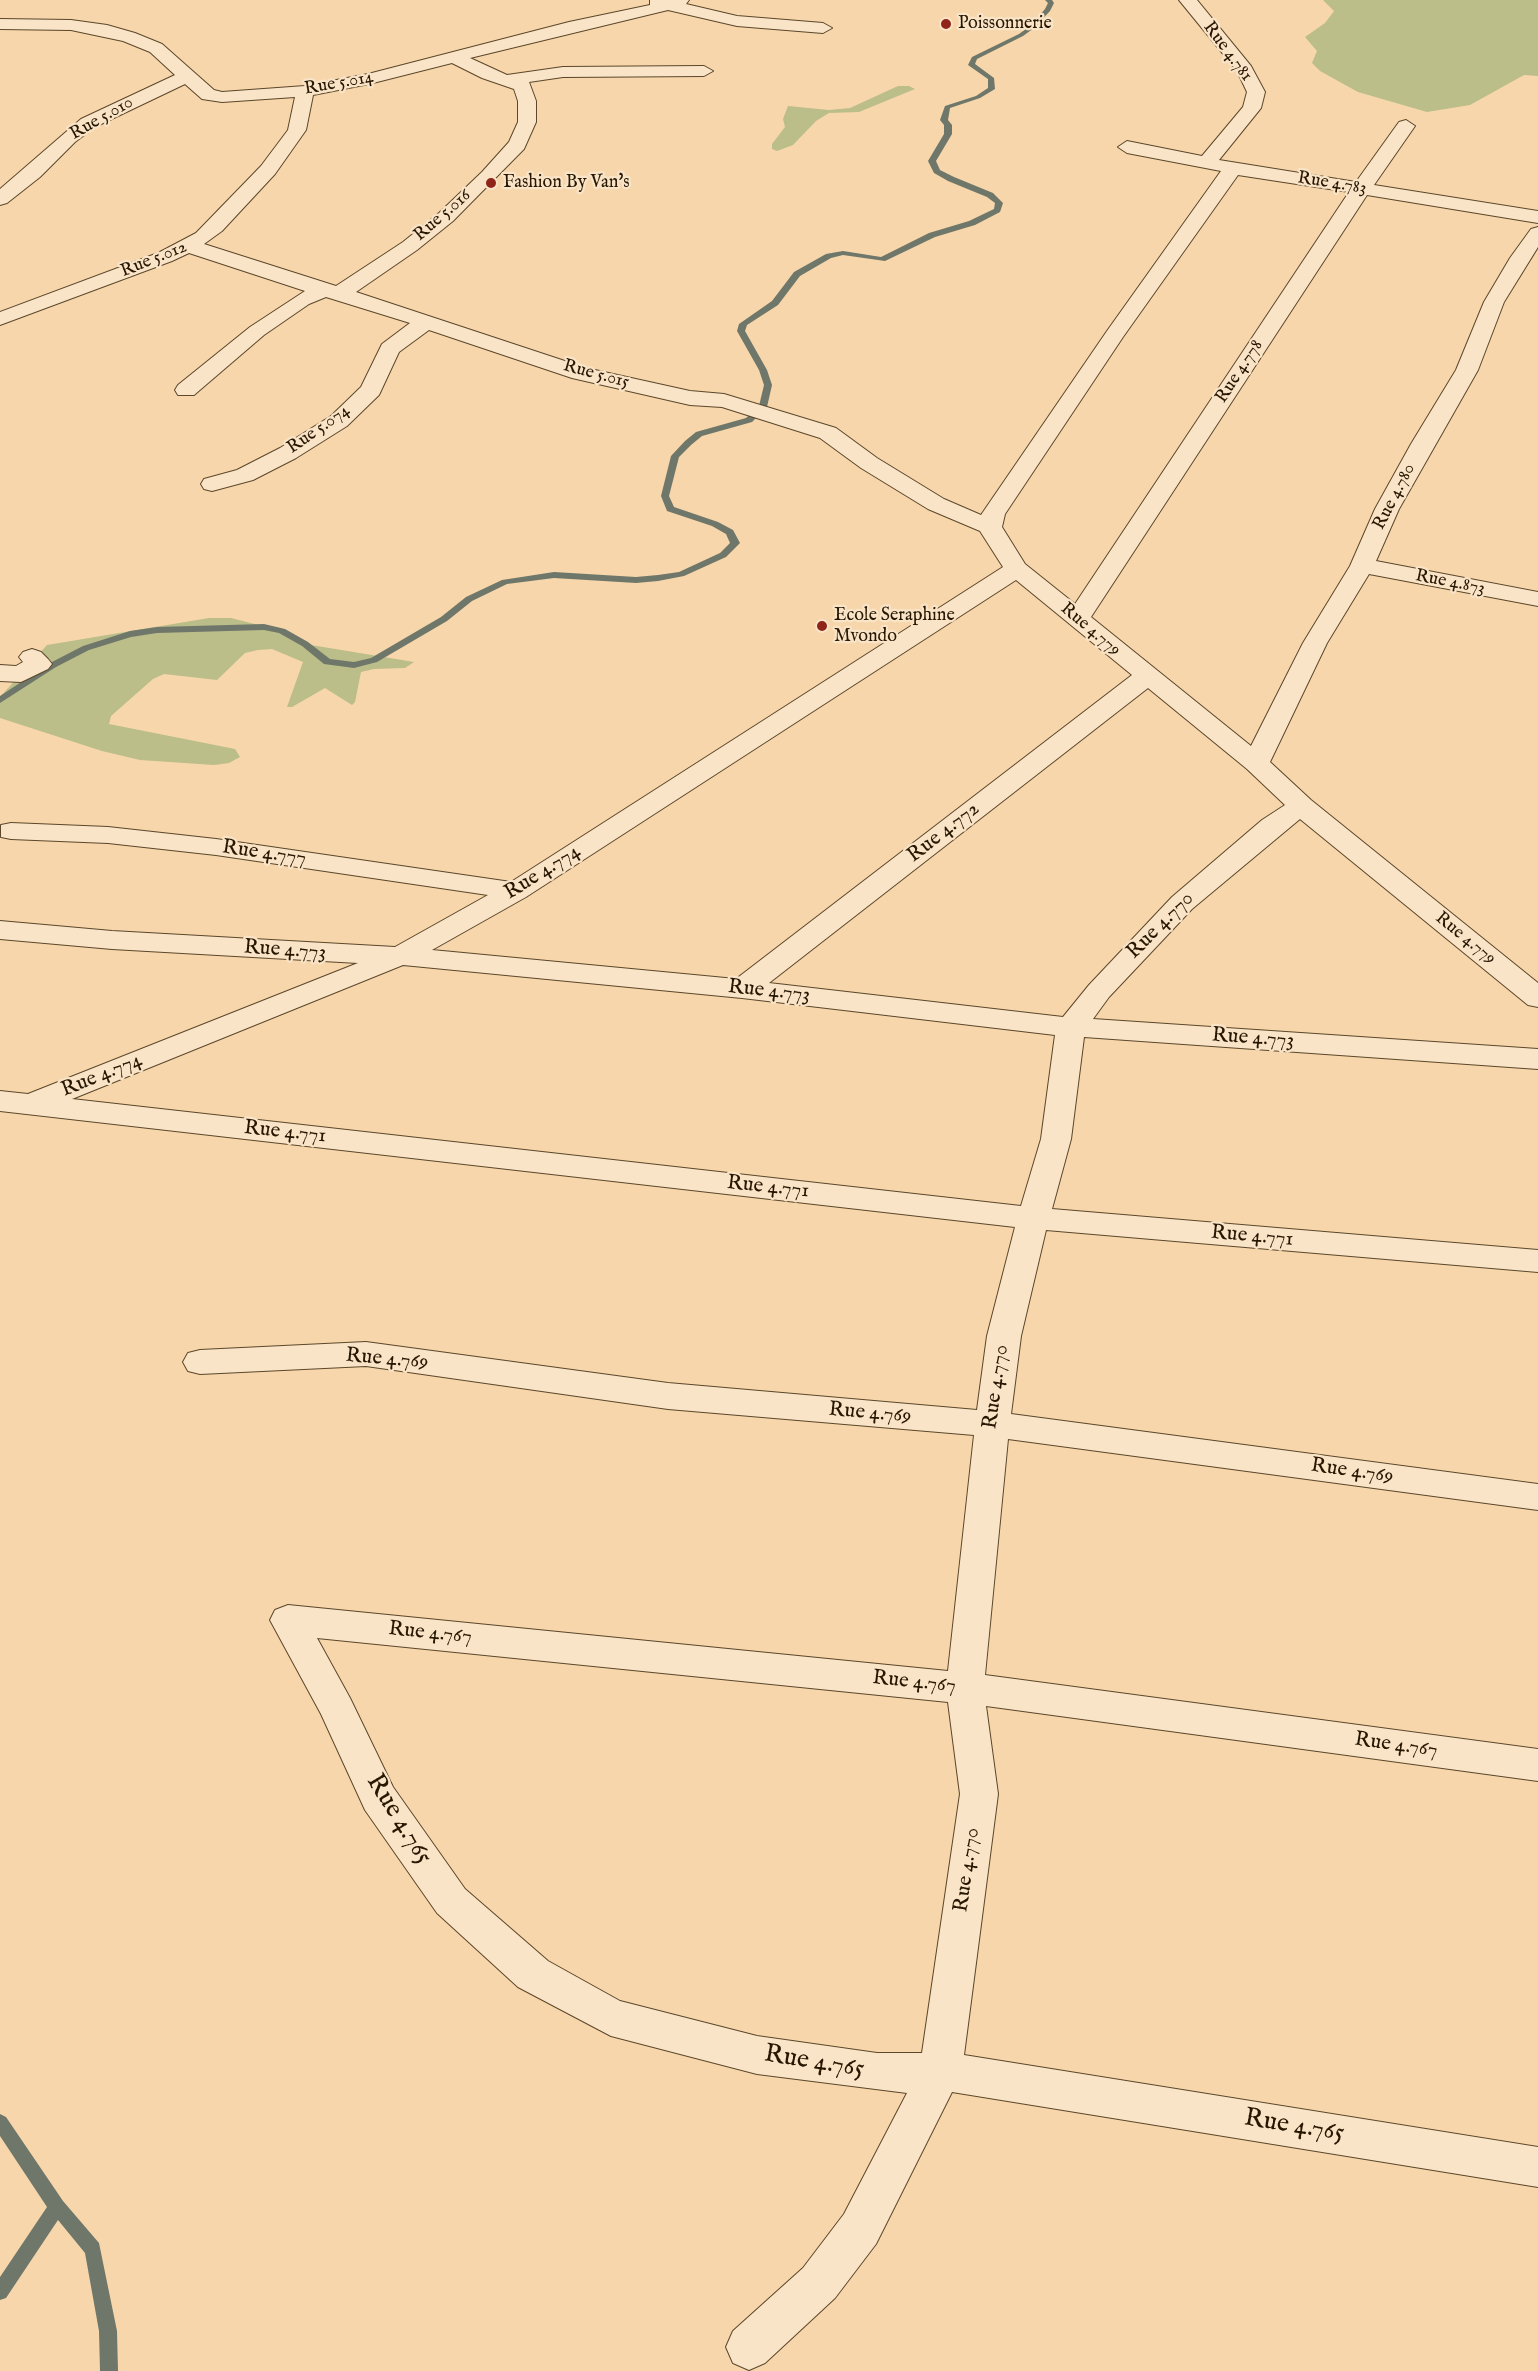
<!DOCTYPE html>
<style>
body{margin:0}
canvas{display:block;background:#f6d6aa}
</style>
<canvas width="1538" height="2371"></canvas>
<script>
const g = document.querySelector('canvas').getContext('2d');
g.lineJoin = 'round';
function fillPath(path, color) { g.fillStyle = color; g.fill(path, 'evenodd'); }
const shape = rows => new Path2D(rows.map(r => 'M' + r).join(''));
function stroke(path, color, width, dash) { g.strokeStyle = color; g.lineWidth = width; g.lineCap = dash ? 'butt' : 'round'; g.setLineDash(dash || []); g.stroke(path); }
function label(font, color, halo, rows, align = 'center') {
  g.font = font + ' "IM FELL English",serif'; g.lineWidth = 4.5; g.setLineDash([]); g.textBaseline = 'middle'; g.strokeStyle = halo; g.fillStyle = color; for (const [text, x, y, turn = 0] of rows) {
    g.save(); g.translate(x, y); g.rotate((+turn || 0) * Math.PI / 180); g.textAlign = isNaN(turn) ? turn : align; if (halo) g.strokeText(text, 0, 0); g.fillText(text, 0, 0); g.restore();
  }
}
fillPath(shape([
 [1323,0,1538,0,1538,76,1524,75,1470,105,1427,112,1358,92,1320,71,1312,63,1317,51,1305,37,1325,23,1334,11],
 [898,86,909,86,915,89,859,112,829,113,816,121,793,145,777,151,772,149,772,144,785,127,783,119,788,106,829,110,850,108],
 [209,618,231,618,282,631,305,644,414,662,405,668,374,669,361,672,355,702,352,705,325,688,292,707,287,707,303,662,272,649,258,650,245,653,217,680,164,674,153,679,111,716,109,724,235,749,240,757,229,763,214,765,140,760,102,751,0,718,0,697,47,645]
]), '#bbbe89');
fillPath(shape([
 [1045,0,1052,0,1054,3,1050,11,1034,28,1023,36,977,59,975,64,994,78,995,89,980,98,950,108,948,120,952,125,952,134,936,161,940,170,954,177,993,193,1003,203,1000,212,975,225,935,237,885,261,843,255,831,258,800,276,778,305,747,325,745,331,767,370,772,385,767,407,752,422,702,436,691,445,679,457,669,496,674,507,718,522,733,530,740,543,726,557,684,576,658,581,636,583,554,578,507,584,472,601,447,621,377,662,354,668,324,664,302,646,279,633,264,630,157,633,131,637,89,650,56,667,0,703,0,696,50,663,83,646,130,631,157,627,264,624,285,629,308,642,330,659,354,662,371,658,441,617,466,597,502,580,554,572,636,577,658,575,679,572,720,553,730,543,726,534,712,526,667,511,661,496,671,456,685,441,696,432,746,418,759,406,764,385,759,370,737,331,739,324,772,301,794,272,826,254,843,251,881,257,929,233,969,221,994,209,995,203,987,197,948,181,934,173,928,161,944,134,944,125,940,120,945,106,976,96,988,88,988,79,968,65,972,57,1019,34,1030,26,1045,9,1048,3,1045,0],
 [0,2114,6,2117,63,2201,99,2243,117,2331,118,2371,100,2371,99,2331,85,2253,58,2220,6,2298,0,2300,0,2277,47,2207,0,2136,0,2114]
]), '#6f776a');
const street = shape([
 [650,0,689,0,686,4,737,16,823,23,832,28,823,33,737,26,668,10,470,58,507,75,563,67,704,66,713,71,704,76,563,77,529,82,536,101,536,122,524,149,453,221,417,250,356,292,586,368,690,391,724,394,836,428,877,458,944,499,981,515,1107,331,1221,171,1127,153,1118,147,1127,141,1202,156,1243,107,1247,92,1237,71,1179,0,1197,0,1251,66,1265,92,1261,108,1219,160,1356,182,1399,122,1406,120,1415,126,1374,185,1538,211,1538,223,1367,195,1091,617,1251,746,1303,643,1350,566,1375,509,1411,444,1456,370,1484,302,1510,258,1531,229,1538,227,1538,247,1504,302,1478,370,1399,509,1376,561,1538,592,1538,606,1369,574,1327,643,1270,762,1311,800,1538,983,1538,1007,1528,1005,1300,819,1192,909,1109,997,1093,1019,1538,1049,1538,1069,1084,1037,1071,1139,1052,1209,1538,1250,1538,1272,1046,1230,1021,1336,1011,1414,1538,1484,1538,1510,1008,1439,985,1675,1538,1749,1538,1781,986,1706,998,1794,964,2055,1538,2147,1538,2187,952,2092,876,2244,835,2298,765,2363,749,2370,733,2363,726,2347,733,2331,803,2268,844,2214,907,2093,757,2074,611,2036,518,1987,437,1913,365,1810,321,1714,270,1620,275,1610,288,1605,948,1671,974,1435,668,1409,366,1366,200,1374,188,1371,183,1362,188,1353,200,1350,366,1342,668,1383,977,1410,987,1336,1015,1227,0,1111,0,1091,28,1094,358,963,112,949,0,939,0,921,112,931,395,947,488,895,216,855,108,843,11,839,1,837,1,825,11,823,108,827,216,839,511,882,1003,567,980,531,928,509,861,468,820,438,722,407,690,405,572,378,429,330,399,352,379,395,347,426,296,458,253,480,212,491,204,489,201,484,204,479,237,470,280,448,331,416,361,387,382,344,410,323,326,297,309,304,264,335,194,395,178,395,175,390,178,385,250,327,305,291,189,253,172,261,0,325,0,312,158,253,196,233,261,166,288,130,295,97,222,102,202,99,185,84,95,127,75,142,40,177,7,203,0,205,0,189,81,119,175,75,150,52,123,41,71,30,0,29,0,19,71,20,107,25,135,33,162,44,214,90,222,92,305,86,368,74,569,22,650,5,650,0],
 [452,63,482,78,514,89,518,101,518,122,509,142,482,172,439,213,403,242,336,286,204,244,222,231,275,174,306,130,313,95,369,84,452,63],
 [1238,175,1349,192,1075,604,1025,564,1002,527,1005,514,1123,337,1238,175],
 [1016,580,1132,675,736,979,432,950,526,897,1016,580],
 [1148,688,1247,769,1285,805,1262,820,1172,897,1089,985,1063,1017,769,983,1148,688],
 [403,965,742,998,1055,1035,1041,1139,1021,1206,72,1099,403,965],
 [317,1638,948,1702,960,1794,922,2053,877,2053,757,2036,620,2001,548,1961,465,1889,393,1787,350,1698,317,1638],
 [32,649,41,652,48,659,52,664,48,669,21,682,0,681,0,665,16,666,23,662,19,657,23,652,32,649]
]);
stroke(street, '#5c472a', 2);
fillPath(street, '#f9e4c8');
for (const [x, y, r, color] of [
 [946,24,6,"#8f2418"],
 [491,183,6,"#8f2418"],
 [822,626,6,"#8f2418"]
]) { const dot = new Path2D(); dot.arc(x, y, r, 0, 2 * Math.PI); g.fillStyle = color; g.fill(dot); stroke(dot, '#f9e4c8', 2); }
label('18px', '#281700', '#f9e4c8', [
 ["Poissonnerie",958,24],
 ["Fashion By Van's",503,183],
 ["Ecole Seraphine",834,616],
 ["Mvondo",834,637]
], 'left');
label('18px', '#281700', '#f9e4c8', [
 ["Rue 4.781",1227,52,53],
 ["Rue 5.014",339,84,-10],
 ["Rue 5.010",102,119,-30],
 ["Rue 4.783",1332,184,9],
 ["Rue 5.016",443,216,-41],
 ["Rue 5.012",154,260,-22],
 ["Rue 4.778",1240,372,-57],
 ["Rue 5.015",596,375,15],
 ["Rue 5.074",319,430,-35],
 ["Rue 4.780",1395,497,-63],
 ["Rue 4.873",1450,583,11],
 ["Rue 4.779",1090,630,40],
 ["Rue 4.779",1465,939,39]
]);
label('21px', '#281700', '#f9e4c8', [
 ["Rue 4.772",944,833,-38],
 ["Rue 4.777",264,854,8],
 ["Rue 4.774",543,873,-32],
 ["Rue 4.770",1161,926,-45],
 ["Rue 4.773",285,951,4],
 ["Rue 4.773",769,992,6],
 ["Rue 4.773",1253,1039,4],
 ["Rue 4.774",102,1076,-22],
 ["Rue 4.771",285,1133,6],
 ["Rue 4.771",768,1188,6],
 ["Rue 4.771",1252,1237,5],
 ["Rue 4.769",387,1360,5],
 ["Rue 4.770",997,1387,-82],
 ["Rue 4.769",870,1414,5],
 ["Rue 4.769",1352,1472,8],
 ["Rue 4.767",430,1634,6],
 ["Rue 4.767",914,1683,6],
 ["Rue 4.767",1396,1746,8],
 ["Rue 4.770",968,1870,-82]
]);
label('26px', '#281700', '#f9e4c8', [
 ["Rue 4.765",398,1820,58],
 ["Rue 4.765",814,2063,9],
 ["Rue 4.765",1294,2127,9]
]);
</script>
